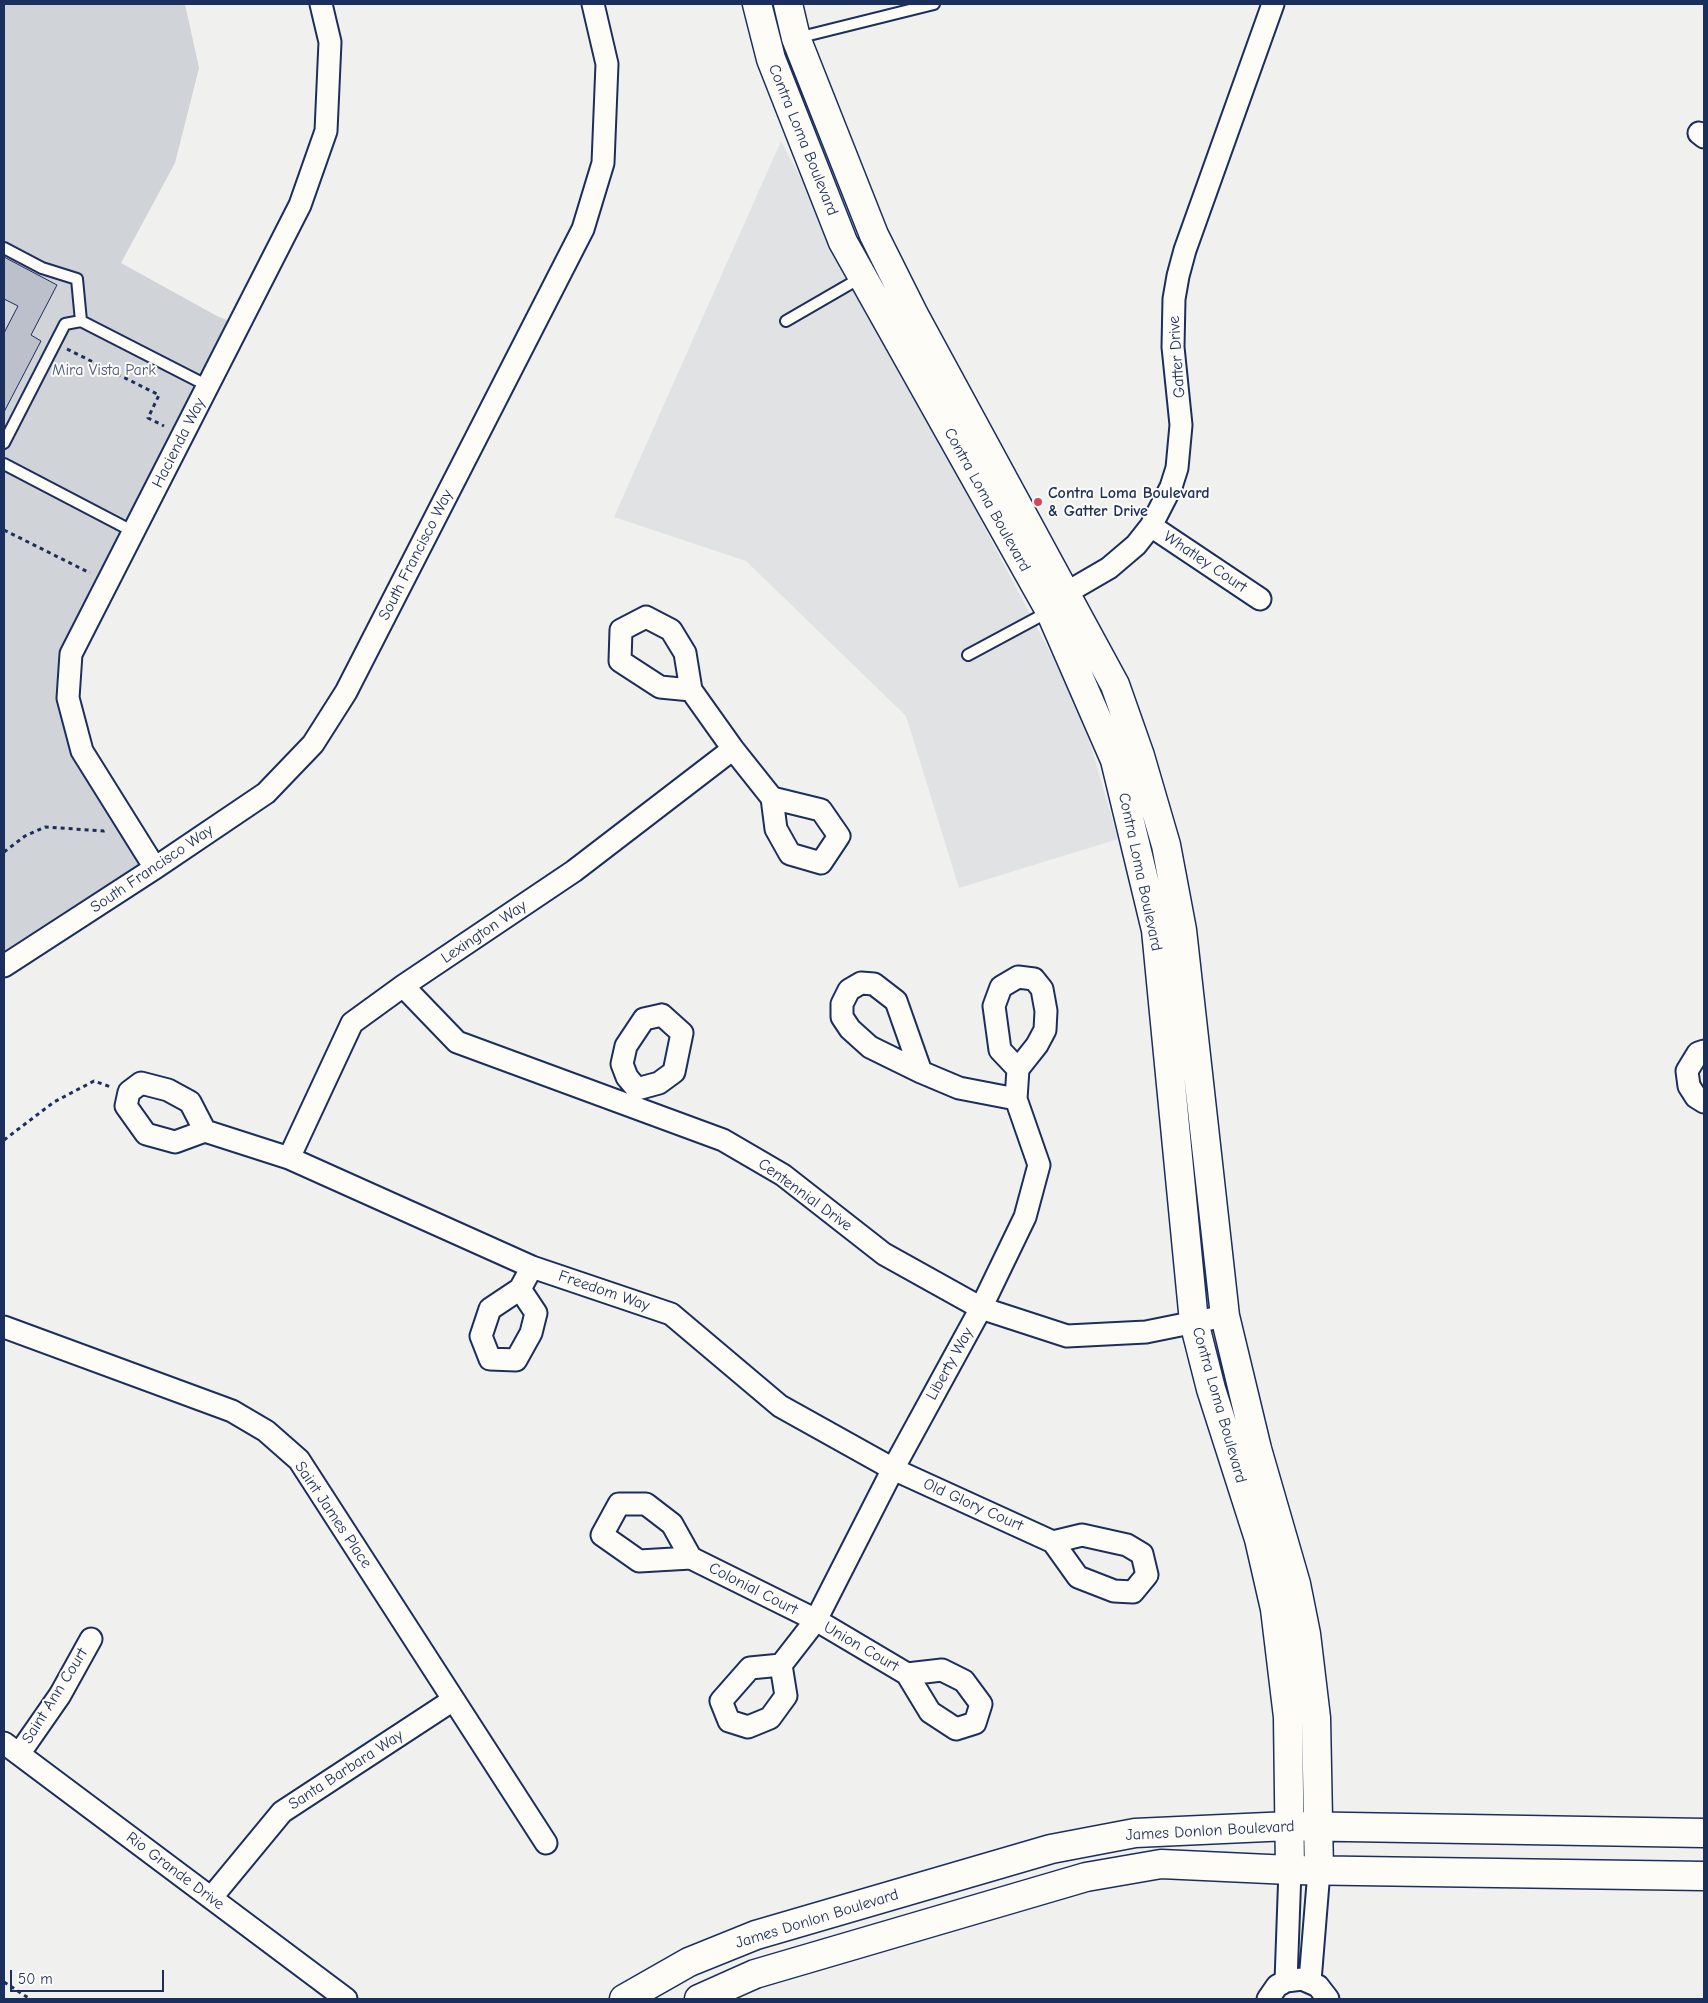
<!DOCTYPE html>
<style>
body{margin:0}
#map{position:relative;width:1708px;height:2003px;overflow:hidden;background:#f0f0ee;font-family:"Comic Neue",sans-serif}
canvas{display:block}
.frame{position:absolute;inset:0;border:5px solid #1b2f5e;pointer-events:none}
.scale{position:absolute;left:10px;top:1970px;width:154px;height:22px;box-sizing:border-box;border:2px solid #1b2f5e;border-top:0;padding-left:6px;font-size:15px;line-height:18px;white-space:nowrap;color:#1b2f5e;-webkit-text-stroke:4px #fdfcf7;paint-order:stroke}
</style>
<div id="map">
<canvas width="1708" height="2003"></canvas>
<div class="frame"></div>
<div class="scale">50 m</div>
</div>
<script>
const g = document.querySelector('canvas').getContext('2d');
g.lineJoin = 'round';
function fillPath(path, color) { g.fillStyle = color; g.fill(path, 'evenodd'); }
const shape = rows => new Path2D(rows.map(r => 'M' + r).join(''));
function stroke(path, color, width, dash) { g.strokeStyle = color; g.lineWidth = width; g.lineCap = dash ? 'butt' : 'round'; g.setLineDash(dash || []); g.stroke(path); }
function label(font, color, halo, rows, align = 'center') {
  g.font = font + ' "Comic Neue",sans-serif'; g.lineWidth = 4; g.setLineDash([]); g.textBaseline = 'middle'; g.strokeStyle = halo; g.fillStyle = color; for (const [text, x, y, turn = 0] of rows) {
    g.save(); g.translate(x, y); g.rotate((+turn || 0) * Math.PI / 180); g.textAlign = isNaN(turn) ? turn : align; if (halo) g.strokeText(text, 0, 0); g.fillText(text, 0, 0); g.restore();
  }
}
fillPath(shape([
 [781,141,1080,709,1118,839,959,888,906,716,746,561,614,517]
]), '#e0e2e3');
fillPath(shape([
 [4,4,185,4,199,68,198,72,175,163,121,263,217,316,239,325,71,654,82,751,155,868,4,966]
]), '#d0d3d8');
const building = shape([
 [4,257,57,285,31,335,41,341,4,412,4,333,18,306,4,299,4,257]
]);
fillPath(building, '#bbc0ca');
stroke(building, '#1b2f5e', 1);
const service = shape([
 [797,38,934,4],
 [4,248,42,268,77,279,81,321,208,386],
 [786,321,862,277],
 [4,443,65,324,81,321],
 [4,464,134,532],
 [968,655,1048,612]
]);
const minor = shape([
 [1699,133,1704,137],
 [1151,526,1260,599],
 [1056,604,1066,593,1109,568,1136,545,1151,526,1171,487,1177,468,1181,425,1173,347,1174,299,1178,276,1185,250,1273,4],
 [691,690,660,687,620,661,621,630,646,617,671,630,685,653,691,690,733,749,772,798,776,829,790,854,821,863,839,836,821,810,772,798],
 [155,868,82,751,68,698,71,654,300,205,326,131,330,42,321,4],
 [4,966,155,868,266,793,313,744,346,692,583,229,603,163,607,64,593,4],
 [403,986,457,1042,723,1140,783,1175,884,1254,981,1308,1067,1336,1146,1332,1225,1316],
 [662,1015,682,1033,674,1072,659,1083,637,1089,627,1077,622,1064,626,1046,644,1019,662,1015],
 [1704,1051,1698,1053,1687,1071,1689,1086,1696,1097,1704,1102],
 [921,1072,896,1001,874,984,861,983,849,990,842,1004,842,1017,850,1029,870,1047,921,1072,959,1088,1016,1099],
 [205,1131,190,1102,168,1090,141,1083,129,1092,126,1106,146,1134,175,1142,205,1131,289,1158,532,1267,671,1314,780,1406,893,1469,1053,1542,1078,1577,1114,1591,1133,1592,1147,1575,1142,1554,1127,1545,1082,1535,1053,1542],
 [289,1158,352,1023,403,986,574,871,733,749],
 [520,1289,536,1313,531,1333,516,1360,490,1359,481,1336,490,1309,520,1289,532,1267],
 [4,1327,232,1411,266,1431,299,1460,546,1843],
 [691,1558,672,1524,646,1504,619,1504,602,1535,639,1561,691,1558,816,1620,907,1674,930,1712,956,1729,975,1723,981,1704,964,1681,942,1670,907,1674],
 [781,1665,786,1696,770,1718,748,1727,729,1721,721,1701,750,1668,781,1665,816,1620,893,1469,981,1308,1025,1217,1039,1165,1016,1099,1018,1069,1037,1045,1045,1030,1046,1011,1042,989,1034,979,1018,977,1001,987,994,1006,1000,1050,1018,1069],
 [4,1743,346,1999],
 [19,1754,60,1695,91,1639],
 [211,1898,282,1812,453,1700],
 [1286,1981,1290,1870],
 [1310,1981,1319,1871],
 [1268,1999,1277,1986,1286,1981,1302,1979,1318,1986,1328,1999]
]);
const secondary = shape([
 [757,4,771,59,843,242,1050,611,1115,760,1156,930,1194,1322,1211,1389,1259,1539,1275,1609,1288,1717,1290,1870],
 [788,4,796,38,874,235,914,315,1115,685,1140,756,1166,845,1182,930,1225,1316,1257,1449,1296,1584,1306,1634,1316,1718,1319,1871],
 [624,1999,689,1962,756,1935,1051,1849,1135,1833,1289,1826,1704,1833],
 [699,1999,755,1974,1086,1877,1161,1864,1290,1870,1704,1876]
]);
stroke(service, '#1b2f5e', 14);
stroke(minor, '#1b2f5e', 25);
stroke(secondary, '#1b2f5e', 31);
stroke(shape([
 [67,349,159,395,148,418,164,426],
 [4,530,90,573],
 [4,852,25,836,45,827,104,831,107,830],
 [4,1140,54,1102,94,1081,111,1087],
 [4,1982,30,1999]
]), '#1b2f5e', 3, [4, 4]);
stroke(service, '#fdfcf7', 10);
stroke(minor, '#fdfcf7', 21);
stroke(secondary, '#fdfcf7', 28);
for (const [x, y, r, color] of [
 [1038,502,5,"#d1495b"]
]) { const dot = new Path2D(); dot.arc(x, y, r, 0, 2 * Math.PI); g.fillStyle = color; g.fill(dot); stroke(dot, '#fdfcf7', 2); }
label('16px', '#1b2f5e', '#fdfcf7', [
 ["Contra Loma Boulevard",803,140,68],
 ["Gatter Drive",1177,357,-94],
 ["Hacienda Way",179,443,-63],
 ["Contra Loma Boulevard",987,500,61],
 ["South Francisco Way",416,555,-63],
 ["Whatley Court",1205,562,34],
 ["South Francisco Way",152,869,-34],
 ["Contra Loma Boulevard",1140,872,78],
 ["Lexington Way",484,932,-34],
 ["Centennial Drive",805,1195,36],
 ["Freedom Way",604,1291,19],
 ["Liberty Way",950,1364,-61],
 ["Contra Loma Boulevard",1219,1405,74],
 ["Old Glory Court",973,1505,24],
 ["Saint James Place",333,1515,56],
 ["Colonial Court",753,1589,27],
 ["Union Court",861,1647,30],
 ["Saint Ann Court",55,1696,-58],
 ["Santa Barbara Way",346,1770,-33],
 ["James Donlon Boulevard",1210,1831,-3],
 ["Rio Grande Drive",175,1871,37],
 ["James Donlon Boulevard",817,1919,-17]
]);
label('16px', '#48587c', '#fdfcf7', [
 ["Mira Vista Park",104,370]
]);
label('bold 16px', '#1b2f5e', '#fdfcf7', [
 ["Contra Loma Boulevard",1048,493],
 ["& Gatter Drive",1048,511]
], 'left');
</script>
